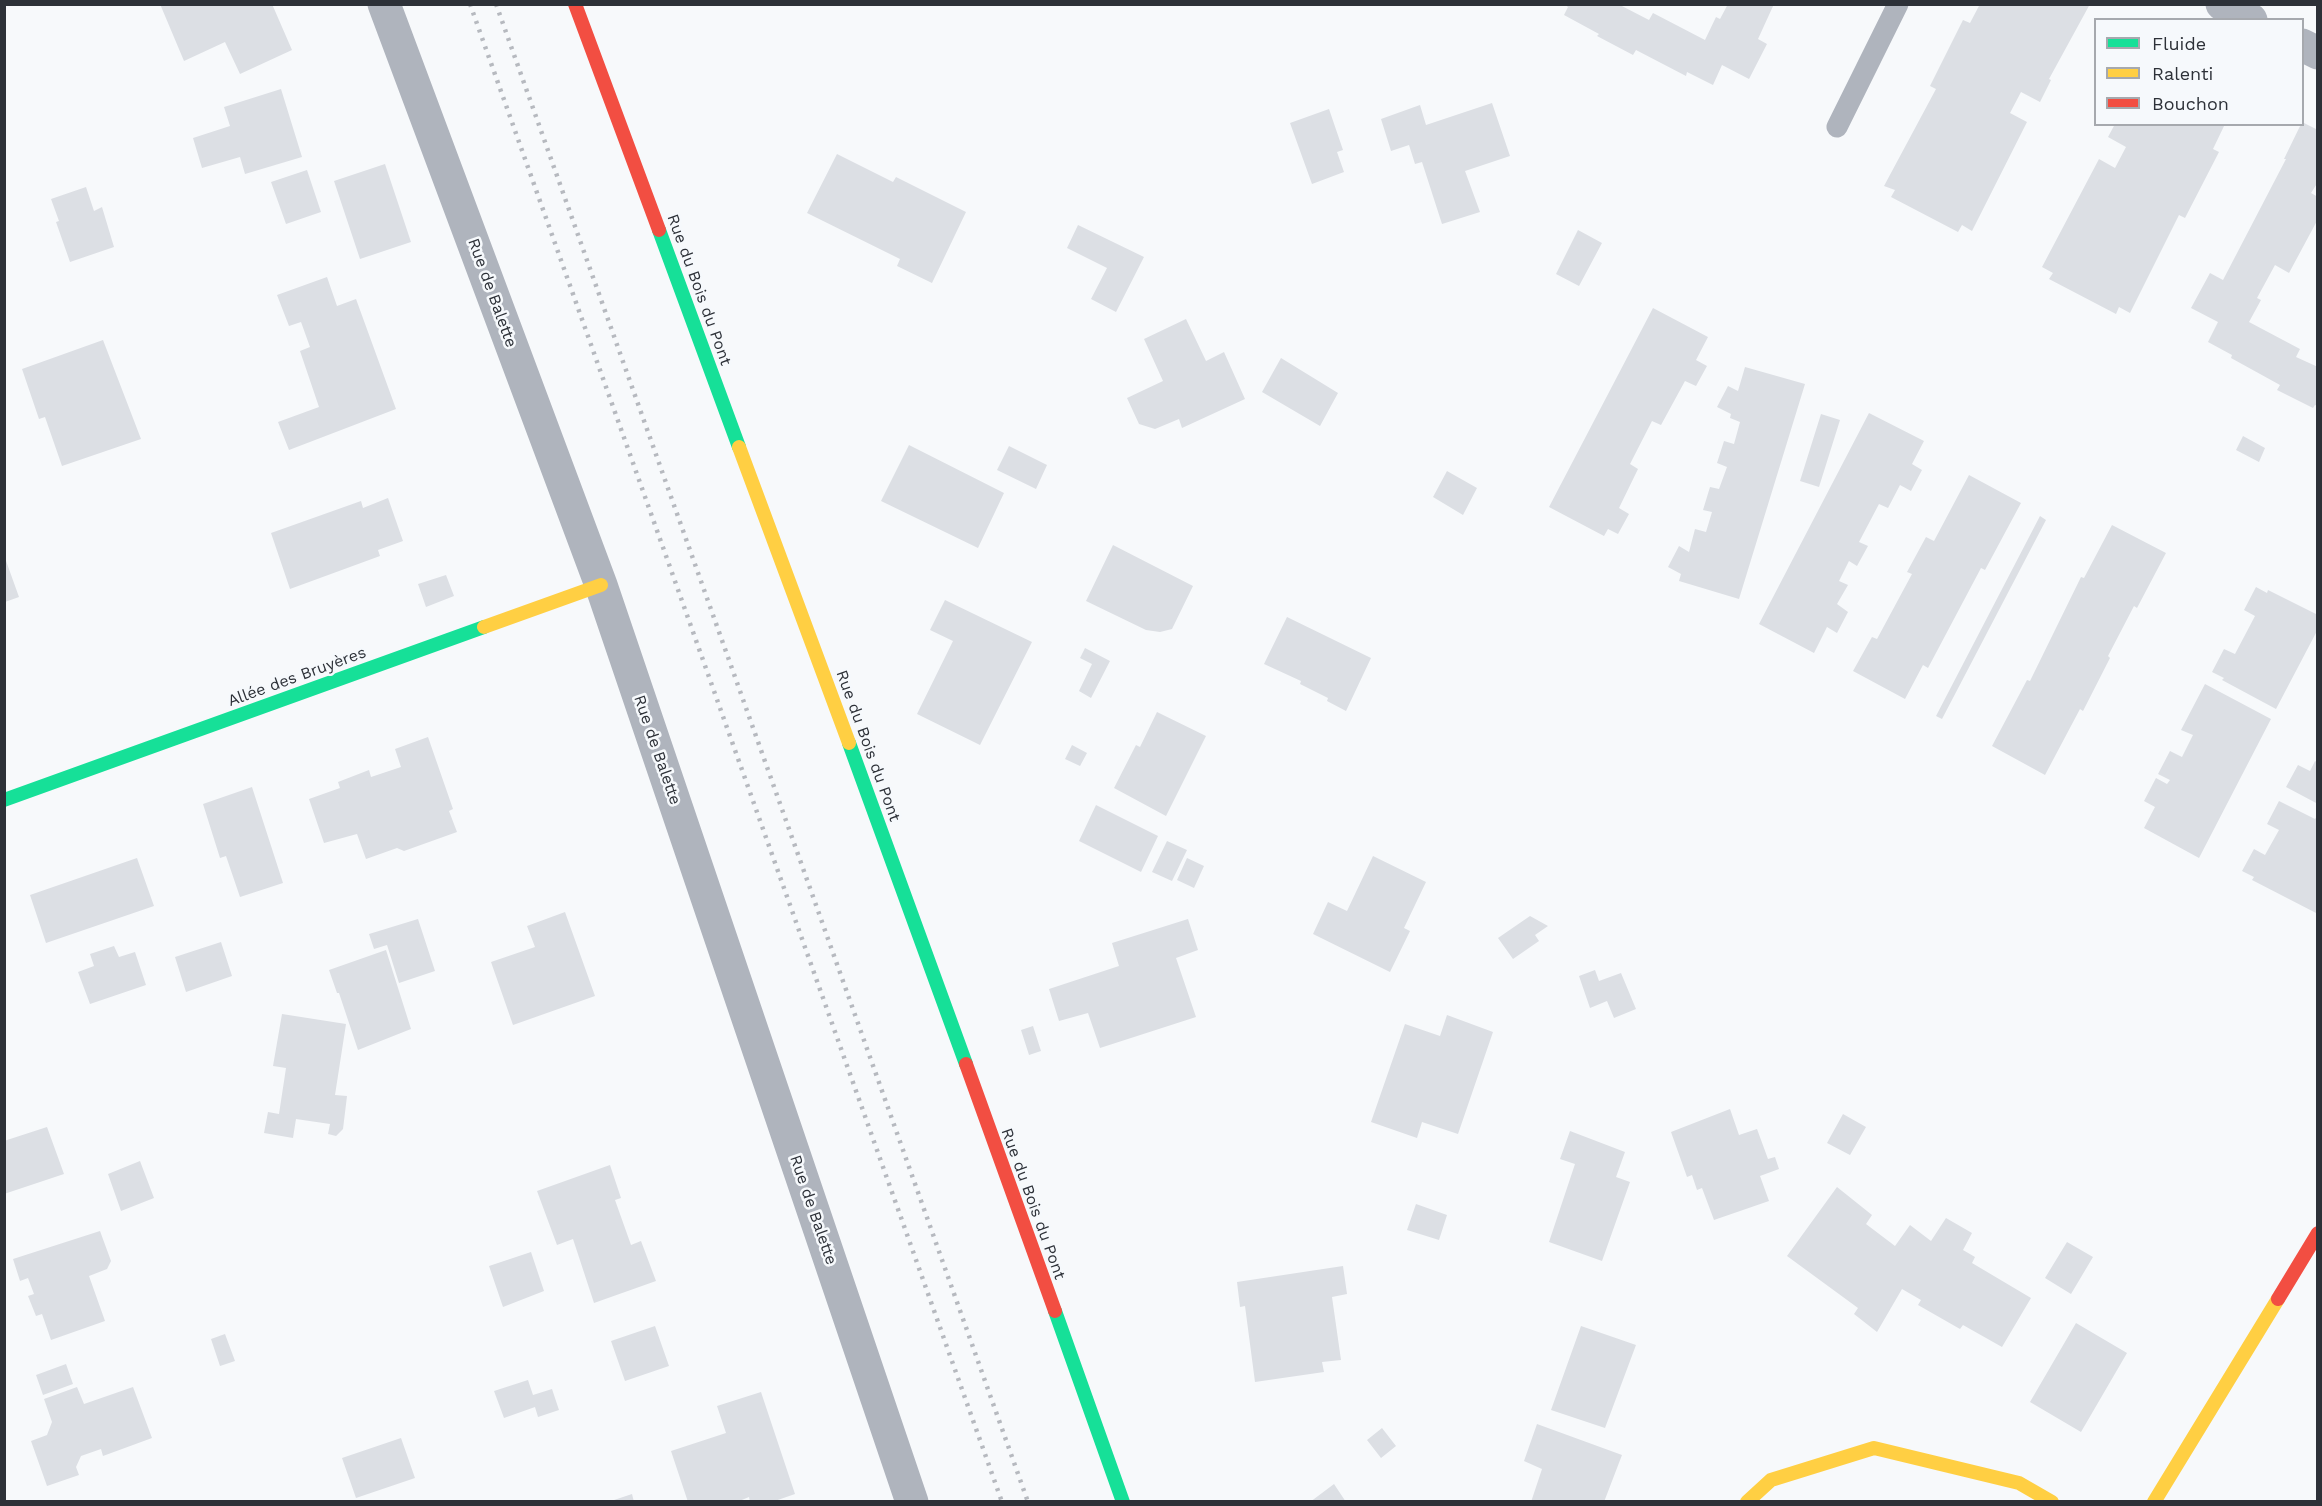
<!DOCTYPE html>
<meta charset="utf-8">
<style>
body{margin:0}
#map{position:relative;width:2322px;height:1506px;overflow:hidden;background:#f7f9fb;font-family:"Work Sans",sans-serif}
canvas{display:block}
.frame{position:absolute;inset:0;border:6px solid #2d3138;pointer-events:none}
.legend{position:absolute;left:2094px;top:18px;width:210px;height:108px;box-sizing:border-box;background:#f6f9fc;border:2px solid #a6a9ae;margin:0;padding:8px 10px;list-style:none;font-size:18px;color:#2d3138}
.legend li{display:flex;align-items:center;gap:12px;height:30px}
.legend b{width:30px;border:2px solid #a6a9ae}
</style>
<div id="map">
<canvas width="2322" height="1506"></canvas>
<div class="frame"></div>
<ul class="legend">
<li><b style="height:8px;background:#16e098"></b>Fluide</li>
<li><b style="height:8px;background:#ffcf43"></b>Ralenti</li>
<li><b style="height:8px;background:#f24e42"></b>Bouchon</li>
</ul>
</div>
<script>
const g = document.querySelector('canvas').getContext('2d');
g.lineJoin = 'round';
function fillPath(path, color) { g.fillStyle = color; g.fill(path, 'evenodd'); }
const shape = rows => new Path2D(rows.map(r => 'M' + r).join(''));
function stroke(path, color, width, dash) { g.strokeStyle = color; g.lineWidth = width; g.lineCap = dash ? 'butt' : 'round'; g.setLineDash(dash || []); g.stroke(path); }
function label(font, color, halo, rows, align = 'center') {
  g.font = font + ' "Work Sans",sans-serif'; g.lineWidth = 5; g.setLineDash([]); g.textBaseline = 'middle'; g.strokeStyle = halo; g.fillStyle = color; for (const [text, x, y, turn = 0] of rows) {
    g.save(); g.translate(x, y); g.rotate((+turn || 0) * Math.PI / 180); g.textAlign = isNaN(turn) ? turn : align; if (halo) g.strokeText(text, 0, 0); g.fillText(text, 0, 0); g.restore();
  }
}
fillPath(shape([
 [160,4,272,4,292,50,240,74,225,42,184,61],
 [1564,4,1618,4,1649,20,1653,13,1705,40,1716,17,1720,19,1728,4,1774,4,1758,39,1767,44,1749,79,1722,65,1713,85,1687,72,1686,76,1636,50,1633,55,1597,36,1599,34,1564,15,1568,7],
 [1980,4,2090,4,2049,79,2051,80,2040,102,2021,92,2010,113,2027,122,1972,231,1962,225,1958,232,1891,197,1895,190,1884,186,1936,89,1930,86,1963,20,1970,23],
 [281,89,302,157,245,174,240,157,202,168,193,138,230,126,224,107],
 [1492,103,1510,156,1465,171,1480,212,1442,224,1422,162,1415,164,1409,145,1391,151,1381,119,1420,105,1426,125],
 [1329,109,1343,150,1337,152,1344,172,1312,184,1290,123],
 [2302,122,2318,130,2318,182,2311,193,2318,197,2318,219,2289,273,2275,265,2257,298,2261,300,2249,322,2300,349,2296,357,2318,367,2318,406,2315,405,2313,408,2277,390,2280,385,2231,358,2232,355,2208,342,2218,322,2191,308,2210,273,2223,280,2286,159,2284,159],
 [2115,124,2225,124,2213,149,2219,152,2185,218,2179,215,2130,313,2119,307,2116,314,2049,279,2053,273,2042,267,2099,159,2115,168,2126,147,2108,137],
 [837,154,893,182,896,177,966,212,932,283,897,266,900,259,807,213],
 [385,164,411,242,360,259,334,181],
 [307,170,321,212,286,224,271,182],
 [86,187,94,211,102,207,114,247,70,262,56,222,59,221,51,199],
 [1078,225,1144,257,1116,312,1091,299,1107,268,1067,248],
 [1578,230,1602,243,1579,286,1556,274],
 [327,277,337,306,356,299,396,409,289,450,278,422,319,407,300,351,310,347,301,322,289,326,277,295],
 [1653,308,1708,337,1696,360,1707,366,1696,386,1685,381,1661,425,1652,421,1630,464,1638,469,1619,508,1629,514,1618,534,1608,529,1604,536,1549,507],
 [1186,319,1206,361,1224,352,1245,399,1182,428,1179,419,1155,429,1139,424,1127,398,1163,381,1144,339],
 [103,340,141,439,62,466,45,417,39,419,22,369],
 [1281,358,1338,393,1320,426,1262,392],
 [1745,367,1805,384,1739,599,1679,581,1681,574,1668,567,1679,546,1689,552,1695,529,1706,532,1712,512,1703,510,1710,487,1719,489,1727,467,1717,463,1724,441,1734,444,1740,422,1730,418,1731,414,1717,407,1728,386,1738,391],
 [1869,413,1924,441,1912,464,1922,470,1911,491,1900,485,1888,508,1879,504,1859,542,1868,546,1857,566,1849,561,1839,581,1848,585,1837,604,1848,612,1837,633,1827,627,1814,653,1759,624],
 [1821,414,1840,420,1819,487,1800,481],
 [2243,436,2265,448,2259,462,2236,450],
 [909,445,1004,493,978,548,881,501],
 [1009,446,1047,465,1036,489,997,470],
 [1447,471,1477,488,1463,515,1433,497],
 [1969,475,2021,503,1985,570,1981,568,1928,668,1923,665,1905,699,1853,671,1872,637,1877,639,1912,574,1907,572,1926,537,1934,541],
 [388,498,403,541,378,550,380,556,290,589,271,533,361,501,363,508],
 [2040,516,2046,520,1942,719,1936,716],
 [2112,525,2166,553,2137,608,2134,606,2108,656,2110,658,2083,711,2080,709,2045,775,1992,746,2027,680,2030,681,2081,577,2084,578],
 [1113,545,1193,586,1172,629,1160,632,1146,630,1086,601],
 [5,558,19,597,5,602],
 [446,575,454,596,426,607,418,584],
 [2256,587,2267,593,2268,590,2318,615,2318,629,2276,709,2222,680,2224,678,2212,672,2224,649,2235,654,2255,616,2244,610],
 [945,600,1032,642,980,745,917,714,953,641,930,630],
 [1287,617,1371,658,1346,711,1327,701,1328,698,1300,684,1301,681,1264,664],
 [1085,648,1110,661,1091,698,1079,691,1092,664,1080,658],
 [2205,684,2271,719,2199,858,2144,828,2155,807,2144,801,2156,778,2167,784,2170,780,2158,774,2170,751,2182,757,2193,735,2181,730],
 [1157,712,1206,736,1166,816,1114,788,1136,745,1140,747],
 [428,737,453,809,449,811,457,832,404,851,397,848,366,859,357,834,324,843,309,799,340,788,338,782,369,770,371,777,401,767,395,749],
 [1072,745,1087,753,1080,766,1065,759],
 [2315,761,2318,763,2318,804,2286,787,2298,765,2310,771],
 [252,787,283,883,240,897,226,856,220,858,203,804],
 [2279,801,2315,819,2318,815,2318,914,2252,880,2254,877,2242,871,2254,849,2265,855,2279,830,2267,824],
 [1096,805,1158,836,1141,872,1079,841],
 [1167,841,1187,850,1172,881,1152,872],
 [1373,856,1426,882,1404,928,1410,931,1390,972,1313,934,1328,902,1347,911],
 [137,858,154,906,46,943,30,895],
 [1187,858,1204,866,1194,888,1177,880],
 [565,912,595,996,513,1025,491,962,535,947,527,926],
 [1530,916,1548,926,1535,935,1539,941,1513,959,1498,938],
 [418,919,435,971,399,983,387,945,374,949,369,934],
 [1188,919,1198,950,1176,958,1196,1017,1100,1048,1088,1013,1059,1021,1049,989,1119,966,1112,943],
 [221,942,232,976,186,992,175,957],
 [114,946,119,957,135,952,146,985,90,1004,78,972,94,966,90,954],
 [386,950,411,1029,358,1050,339,993,337,993,329,970],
 [1595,970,1599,981,1621,973,1636,1009,1614,1018,1607,1001,1590,1008,1579,976],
 [282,1014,346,1024,335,1095,347,1096,343,1129,336,1136,328,1134,330,1124,296,1119,293,1138,264,1133,268,1112,279,1114,286,1068,273,1066],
 [1447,1015,1493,1032,1458,1134,1422,1122,1417,1138,1371,1122,1405,1024,1440,1036],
 [1033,1026,1041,1051,1029,1055,1021,1030],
 [1730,1109,1739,1135,1757,1129,1768,1159,1775,1157,1779,1169,1760,1176,1769,1201,1714,1220,1702,1188,1697,1190,1692,1175,1687,1177,1671,1132],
 [1843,1114,1866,1127,1850,1155,1827,1143],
 [47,1127,64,1174,4,1194,4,1141],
 [1570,1131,1625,1152,1616,1177,1630,1182,1602,1261,1549,1242,1575,1164,1560,1159],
 [140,1161,154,1198,121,1211,108,1174],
 [610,1165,621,1198,615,1200,631,1245,641,1241,656,1281,594,1303,573,1239,557,1245,537,1191],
 [1837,1187,1872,1215,1866,1224,1895,1246,1910,1225,1931,1241,1946,1218,1972,1233,1963,1250,1975,1257,1972,1263,2031,1298,2002,1347,1963,1325,1960,1329,1918,1305,1921,1300,1902,1289,1877,1332,1854,1314,1858,1308,1787,1256],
 [1416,1204,1447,1215,1439,1240,1407,1230],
 [100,1231,111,1261,107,1269,89,1276,105,1321,51,1340,42,1314,36,1316,28,1296,34,1294,28,1278,20,1281,13,1259],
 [2067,1242,2093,1257,2071,1294,2045,1278],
 [531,1252,544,1291,503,1307,489,1266],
 [1343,1266,1347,1294,1332,1297,1341,1360,1322,1362,1324,1372,1255,1382,1245,1306,1240,1307,1237,1282],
 [2076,1323,2127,1353,2081,1432,2030,1402],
 [655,1326,669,1366,625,1381,611,1341],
 [1581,1326,1636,1345,1605,1428,1551,1410],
 [225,1334,235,1361,220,1366,211,1339],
 [66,1364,73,1384,43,1395,36,1375],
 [528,1380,533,1395,552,1389,559,1410,538,1417,535,1407,504,1418,494,1391],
 [77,1387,84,1404,133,1387,152,1438,103,1456,101,1449,81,1456,76,1467,79,1475,47,1486,31,1441,47,1435,52,1422,44,1399],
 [761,1392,795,1494,772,1502,750,1502,749,1497,737,1502,688,1502,671,1451,726,1433,717,1406],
 [1537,1424,1622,1455,1604,1502,1531,1502,1542,1469,1524,1461],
 [1382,1428,1396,1446,1381,1458,1367,1440],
 [401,1438,415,1478,356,1498,342,1458],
 [1334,1484,1346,1502,1310,1502],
 [632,1494,634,1502,611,1502,611,1501]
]), '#dcdfe4');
stroke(shape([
 [1837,127,1898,4]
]), '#afb4bd', 21);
stroke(shape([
 [384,4,601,585,912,1502],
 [2222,4,2251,20],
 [2302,45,2318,53]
]), '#afb4bd', 33);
stroke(shape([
 [659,230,739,447],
 [849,743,966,1064],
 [4,800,484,627],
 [1055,1311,1123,1502]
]), '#16e098', 14);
stroke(shape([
 [739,447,849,743],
 [484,627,601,585],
 [1747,1502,1771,1480,1874,1448,2019,1483,2052,1502],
 [2154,1502,2278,1299]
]), '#ffcf43', 14);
stroke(shape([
 [575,4,659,230],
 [966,1064,1055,1311],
 [2278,1299,2318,1233]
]), '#f24e42', 14);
stroke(shape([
 [470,4,1002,1502],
 [496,4,1028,1502]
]), '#b6b9bf', 4.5, [3, 6]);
label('16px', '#2d3138', '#f6f9fc', [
 ["Rue du Bois du Pont",699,290,70],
 ["Rue de Balette",492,293,70],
 ["Allée des Bruyères",297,677,-20],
 ["Rue du Bois du Pont",868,746,70],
 ["Rue de Balette",657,750,71],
 ["Rue du Bois du Pont",1033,1204,70],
 ["Rue de Balette",813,1210,71]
]);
</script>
